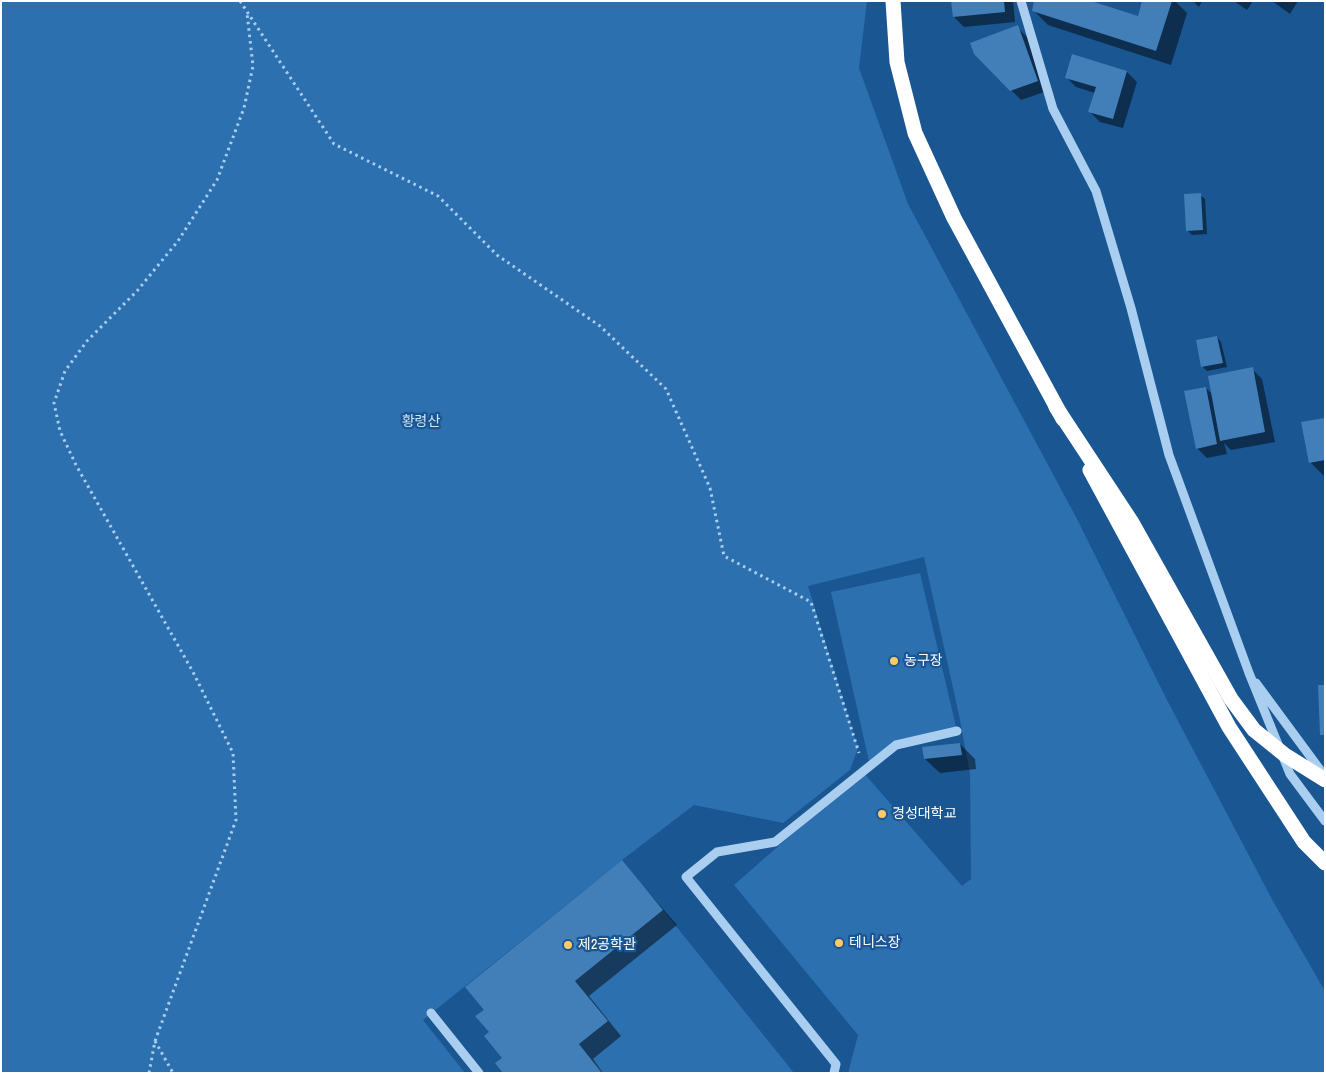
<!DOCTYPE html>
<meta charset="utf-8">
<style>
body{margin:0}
#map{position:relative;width:1326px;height:1074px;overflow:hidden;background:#195692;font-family:"Archivo Narrow",sans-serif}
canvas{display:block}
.frame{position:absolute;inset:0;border:2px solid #fff;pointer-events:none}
</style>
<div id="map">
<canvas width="1326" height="1074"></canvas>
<div class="frame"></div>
</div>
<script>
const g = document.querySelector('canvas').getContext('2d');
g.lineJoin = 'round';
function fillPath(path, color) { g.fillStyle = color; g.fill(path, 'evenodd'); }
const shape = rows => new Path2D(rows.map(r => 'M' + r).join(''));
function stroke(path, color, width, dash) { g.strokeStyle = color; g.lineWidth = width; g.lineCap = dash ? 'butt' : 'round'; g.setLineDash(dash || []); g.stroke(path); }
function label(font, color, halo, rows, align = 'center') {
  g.font = font + ' "Archivo Narrow","Noto Sans KR",sans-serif'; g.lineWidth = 4.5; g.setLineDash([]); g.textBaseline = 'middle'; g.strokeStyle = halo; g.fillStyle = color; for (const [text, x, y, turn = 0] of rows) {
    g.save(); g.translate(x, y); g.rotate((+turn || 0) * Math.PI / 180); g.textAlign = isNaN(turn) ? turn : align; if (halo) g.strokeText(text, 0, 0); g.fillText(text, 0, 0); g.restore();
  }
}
fillPath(shape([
 [1,1,867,1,859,68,908,204,1076,517,1167,700,1274,903,1325,991,1325,1073,848,1073,858,1035,734,885,863,772,962,886,971,879,970,774,959,715,924,557,808,586,858,748,850,770,783,823,694,805,622,860,423,1020,465,1073,1,1073],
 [920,573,957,731,896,745,870,766,831,592],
 [663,910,794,1073,602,1073,579,1044,608,1021,575,981]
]), '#2c70b0');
fillPath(shape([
 [952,1,1013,1,1015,22,964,27,954,17],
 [1143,1,1175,1,1187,13,1171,65,1048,25,1033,10,1138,17],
 [1193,1,1202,1,1199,7],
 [1234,1,1253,1,1247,10],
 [1272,1,1298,1,1290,14],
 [1017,27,1027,37,1047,91,1021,100,975,53],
 [1127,72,1137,82,1123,128,1100,122,1090,112,1095,93,1076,87,1066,77],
 [1200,195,1205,199,1207,234,1192,235,1187,230],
 [1217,337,1221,342,1227,367,1207,371,1202,366],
 [1252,369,1262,379,1275,442,1231,450,1224,443,1227,454,1207,458,1197,448,1206,388,1213,395],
 [1325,419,1325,477,1310,462],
 [960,744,975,759,976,769,940,773,925,759],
 [622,862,677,925,589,996,621,1036,593,1059,603,1073,505,1073,504,1058,490,1033,485,1010]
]), '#0007');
fillPath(shape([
 [951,1,1004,1,1005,12,953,17],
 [1034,1,1091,1,1138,16,1142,1,1172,1,1156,51,1032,11],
 [1018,25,1038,81,1010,91,974,54,970,43],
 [1072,54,1127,71,1113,119,1088,112,1096,87,1065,78],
 [1201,193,1203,230,1186,231,1184,194],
 [1217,336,1223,363,1201,367,1196,340],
 [1253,367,1265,432,1220,441,1208,376],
 [1206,387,1217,444,1196,449,1184,391],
 [1325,418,1325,460,1309,463,1301,422],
 [1318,685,1325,685,1325,735,1320,735],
 [960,743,962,755,924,759,922,747],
 [622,860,663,910,575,981,608,1021,579,1044,602,1073,503,1073,495,1063,502,1058,484,1036,489,1032,475,1016,484,1010,465,987]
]), '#427fb9');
stroke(shape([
 [240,1,334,144,438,196,497,255,600,326,666,389,710,488,724,556,811,602,859,753],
 [155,1041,173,1073],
 [149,1073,155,1041,236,820,233,753,193,672,76,465,60,431,54,403,65,371,87,341,137,291,178,241,217,180,244,108,253,66,247,13]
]), '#a9ceef', 3, [2.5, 4]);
stroke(shape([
 [1021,1,1053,109,1096,191,1131,308,1169,455,1249,673,1290,774,1325,821],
 [1256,683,1324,775],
 [431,1013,479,1073],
 [834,1073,836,1064,686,877,717,852,775,842,896,745,957,731]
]), '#a9ceef', 9);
stroke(shape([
 [893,1,897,62,915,133,954,218,1063,419],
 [1090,470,1229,727,1304,842,1325,863]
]), '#fff', 15);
stroke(shape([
 [1056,407,1131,521,1231,699,1254,730,1285,755,1325,780]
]), '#fff', 15);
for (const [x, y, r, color] of [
 [894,661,5,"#ffc967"],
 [882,814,5,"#ffc967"],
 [839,943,5,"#ffc967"],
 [568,945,5,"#ffc967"]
]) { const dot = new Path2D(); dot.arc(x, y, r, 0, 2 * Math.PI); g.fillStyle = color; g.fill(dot); stroke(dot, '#195692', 2); }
label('14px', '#cfe6fb', '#195692', [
 ["황령산",421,422]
]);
label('14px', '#fff', '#195692', [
 ["농구장",904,661],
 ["경성대학교",892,814],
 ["테니스장",849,943],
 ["제2공학관",578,945]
], 'left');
</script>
